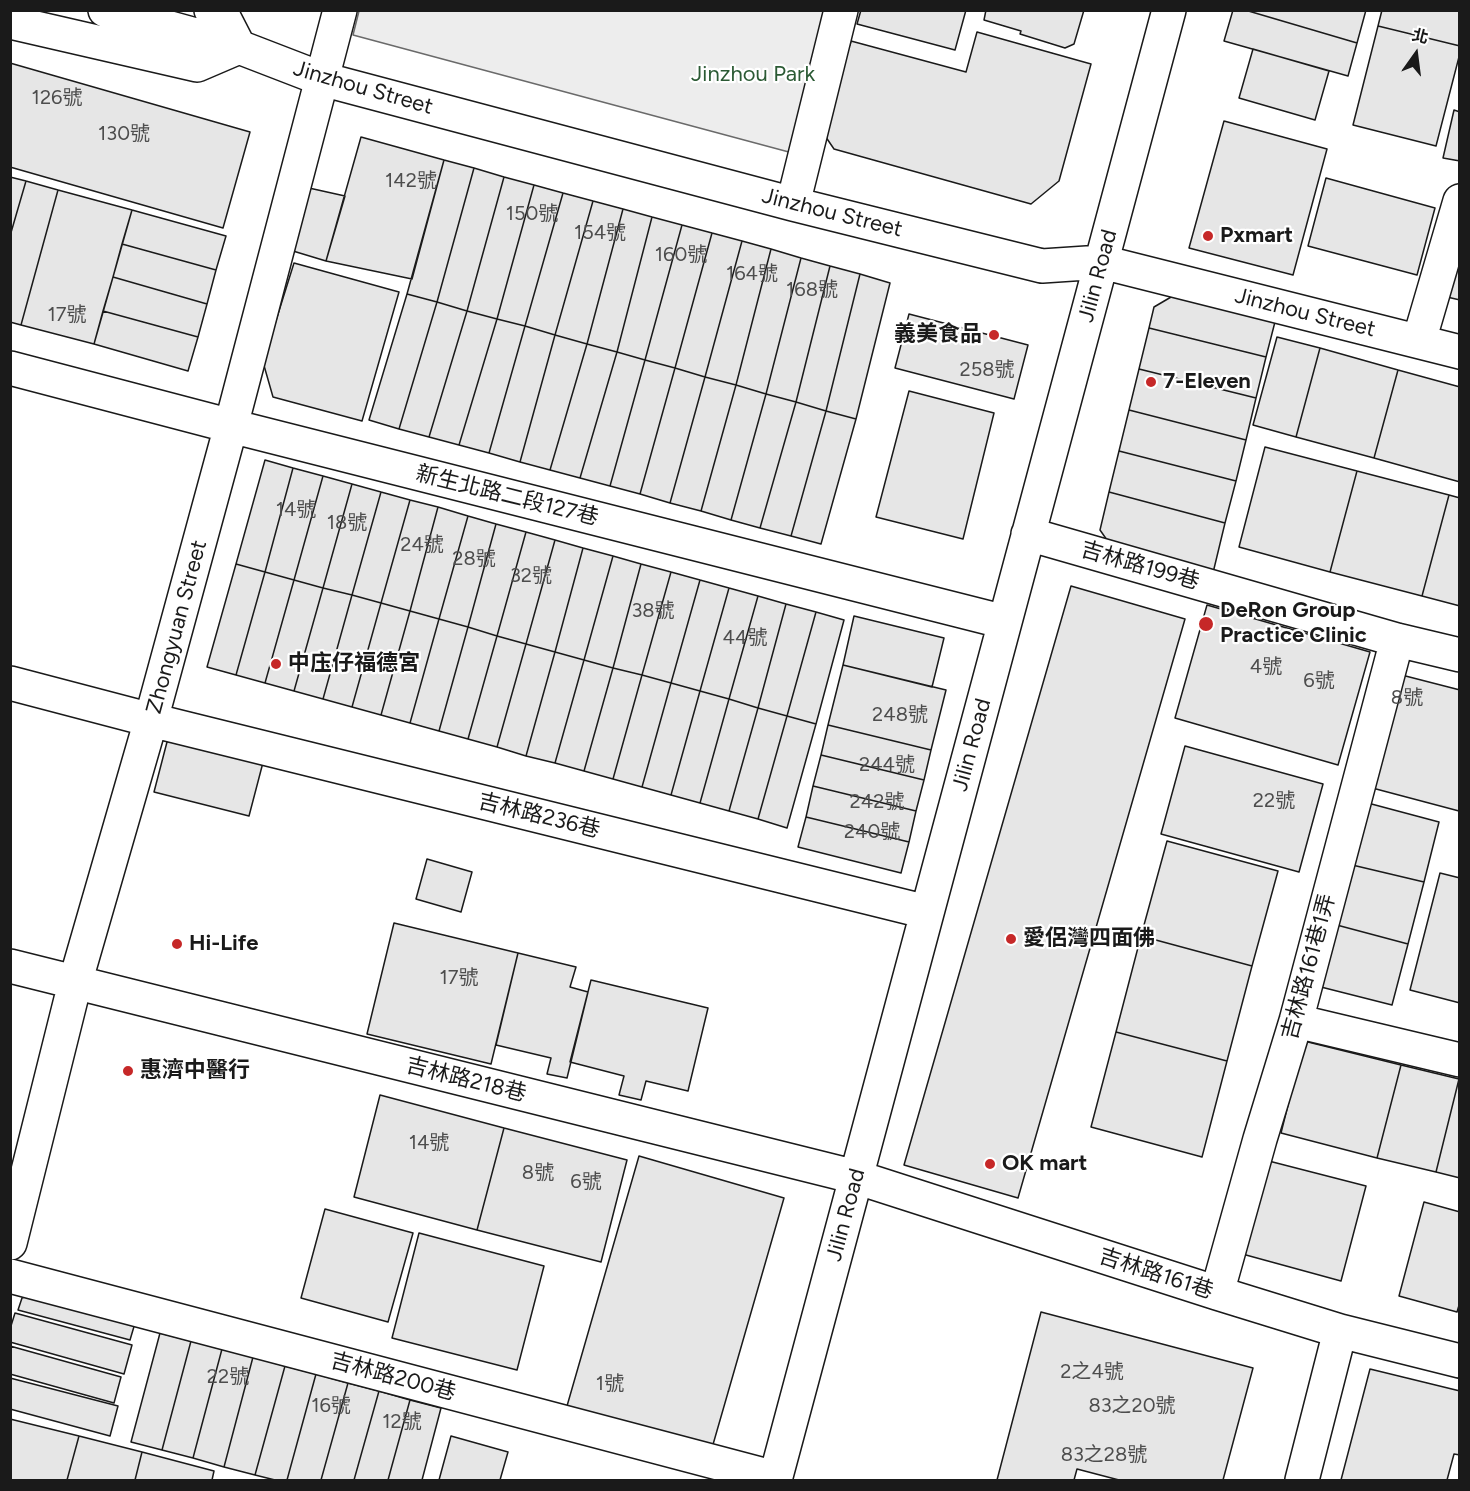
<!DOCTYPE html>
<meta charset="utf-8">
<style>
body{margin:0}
#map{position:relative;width:1470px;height:1491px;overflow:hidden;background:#fff;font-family:Figtree,"Noto Sans TC",sans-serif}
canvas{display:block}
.frame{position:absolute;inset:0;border:12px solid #1a1a1a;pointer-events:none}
.north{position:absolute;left:1386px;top:24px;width:60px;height:60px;-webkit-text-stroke:4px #fff;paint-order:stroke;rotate:14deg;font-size:16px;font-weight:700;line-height:24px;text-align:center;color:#1a1a1a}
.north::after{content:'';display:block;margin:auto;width:21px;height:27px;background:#1a1a1a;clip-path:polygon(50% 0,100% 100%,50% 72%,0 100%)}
</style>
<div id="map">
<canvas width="1470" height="1491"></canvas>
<div class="frame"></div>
<div class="north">北</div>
</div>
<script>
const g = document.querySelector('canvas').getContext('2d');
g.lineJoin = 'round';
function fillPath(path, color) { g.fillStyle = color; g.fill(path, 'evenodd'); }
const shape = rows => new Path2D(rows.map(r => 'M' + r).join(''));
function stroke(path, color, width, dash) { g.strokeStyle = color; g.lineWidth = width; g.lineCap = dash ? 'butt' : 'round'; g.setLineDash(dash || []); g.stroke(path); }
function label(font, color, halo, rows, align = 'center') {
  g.font = font + ' Figtree,"Noto Sans TC",sans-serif'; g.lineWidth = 4.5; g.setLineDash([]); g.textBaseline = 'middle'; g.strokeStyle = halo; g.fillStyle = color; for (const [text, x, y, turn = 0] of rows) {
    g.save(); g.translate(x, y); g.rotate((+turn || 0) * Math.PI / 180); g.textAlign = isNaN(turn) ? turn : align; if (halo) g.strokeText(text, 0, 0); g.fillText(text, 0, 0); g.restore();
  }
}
const green = shape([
 [359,11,836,11,800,155,353,35,359,11]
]);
fillPath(green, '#ededed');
stroke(green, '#6a6a6a', 1.5);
const building = shape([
 [861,10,966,10,955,50,857,24,861,10],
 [986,10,1084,10,1074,44,1065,48,1020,34,1021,31,984,20,986,10],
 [1233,10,1245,10,1357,43,1348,76,1224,41,1233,10],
 [1245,10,1366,10,1357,43,1245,10],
 [1382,10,1460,10,1460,46,1378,26,1382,10],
 [1378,26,1460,46,1460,53,1436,146,1353,125,1378,26],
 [977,32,1091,64,1059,181,1031,204,834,149,819,127,842,42,850,45,851,41,966,72,977,32],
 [1253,49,1329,71,1315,120,1239,98,1253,49],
 [10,63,250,132,223,228,10,167,10,63],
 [1454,110,1460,112,1460,161,1443,158,1454,110],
 [1224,121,1327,149,1293,275,1189,248,1224,121],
 [361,137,444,160,412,279,326,261,361,137],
 [444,160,474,168,437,302,407,294,444,160],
 [474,168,504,177,467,311,437,302,474,168],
 [10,177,26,181,10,236,10,177],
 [504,177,534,185,497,319,467,311,504,177],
 [1326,178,1435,208,1417,275,1308,246,1326,178],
 [26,181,58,190,21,325,10,322,10,236,26,181],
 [534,185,563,193,525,326,497,319,534,185],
 [309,188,345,196,326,261,293,251,309,188],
 [58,190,132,210,94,344,21,325,58,190],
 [563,193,593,201,555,335,525,326,563,193],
 [593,201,623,209,587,344,555,335,593,201],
 [623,209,652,217,617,352,587,344,623,209],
 [132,210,226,236,216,270,122,244,132,210],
 [652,217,682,225,645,360,617,352,652,217],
 [682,225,712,233,675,368,645,360,682,225],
 [712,233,742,241,705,377,675,368,712,233],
 [742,241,771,249,736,385,705,377,742,241],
 [122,244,216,270,207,304,113,277,122,244],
 [771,249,801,258,766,394,736,385,771,249],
 [1460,251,1460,300,1447,297,1460,251],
 [801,258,830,266,796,402,766,394,801,258],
 [294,263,399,292,362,421,273,397,263,362,294,263],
 [830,266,860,274,826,411,796,402,830,266],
 [860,274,890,283,856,419,826,411,860,274],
 [113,277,207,304,198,337,103,311,113,277],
 [1183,290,1277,314,1266,357,1149,328,1154,307,1183,290],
 [407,294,437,302,399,429,369,420,407,294],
 [437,302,467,311,429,437,399,429,437,302],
 [103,311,198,337,188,371,94,344,103,311],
 [467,311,497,319,459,445,429,437,467,311],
 [909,314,1028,345,1014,399,895,368,909,314],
 [497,319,525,326,489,453,459,445,497,319],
 [525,326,555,335,520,462,489,453,525,326],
 [1149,328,1266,357,1256,398,1139,369,1149,328],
 [555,335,587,344,550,470,520,462,555,335],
 [1277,337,1320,348,1296,437,1253,425,1277,337],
 [587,344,617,352,580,478,550,470,587,344],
 [1320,348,1398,370,1374,458,1296,437,1320,348],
 [617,352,645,360,610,486,580,478,617,352],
 [645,360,675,368,640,494,610,486,645,360],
 [675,368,705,377,670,503,640,494,675,368],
 [1139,369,1256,398,1246,440,1129,410,1139,369],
 [1398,370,1460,387,1460,482,1374,458,1398,370],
 [705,377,736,385,701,511,670,503,705,377],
 [736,385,766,394,731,520,701,511,736,385],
 [909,391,994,413,963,539,876,517,909,391],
 [766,394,796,402,760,528,731,520,766,394],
 [796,402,826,411,791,536,760,528,796,402],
 [1129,410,1246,440,1236,481,1119,451,1129,410],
 [826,411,856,419,821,544,791,536,826,411],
 [1265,447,1357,471,1330,572,1239,547,1265,447],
 [1119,451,1236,481,1225,523,1109,492,1119,451],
 [265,460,293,468,265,572,236,564,265,460],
 [293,468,323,476,294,580,265,572,293,468],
 [1357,471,1449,495,1422,596,1330,572,1357,471],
 [323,476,352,484,323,588,294,580,323,476],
 [352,484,381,492,352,595,323,588,352,484],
 [381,492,410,500,381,603,352,595,381,492],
 [1109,492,1225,523,1212,577,1114,550,1100,530,1109,492],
 [1449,495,1460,498,1460,606,1422,596,1449,495],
 [410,500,438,507,410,611,381,603,410,500],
 [438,507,468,516,439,619,410,611,438,507],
 [468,516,496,524,468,627,439,619,468,516],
 [496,524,526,532,497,636,468,627,496,524],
 [526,532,555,540,526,644,497,636,526,532],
 [555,540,583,548,555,652,526,644,555,540],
 [583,548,613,556,584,660,555,652,583,548],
 [613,556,641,564,613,668,584,660,613,556],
 [236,564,265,572,236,675,207,667,236,564],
 [641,564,671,572,642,675,613,668,641,564],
 [265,572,294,580,265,683,236,675,265,572],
 [671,572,700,580,671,683,642,675,671,572],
 [294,580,323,588,294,691,265,683,294,580],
 [700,580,729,588,700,691,671,683,700,580],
 [1071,586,1185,619,1018,1198,904,1165,1071,586],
 [323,588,352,595,323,699,294,691,323,588],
 [729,588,758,596,729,699,700,691,729,588],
 [352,595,381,603,352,707,323,699,352,595],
 [758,596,786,604,758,708,729,699,758,596],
 [381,603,410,611,381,715,352,707,381,603],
 [786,604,816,612,787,716,758,708,786,604],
 [1207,605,1370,652,1338,765,1175,718,1207,605],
 [410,611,439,619,410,723,381,715,410,611],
 [816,612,844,620,816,724,787,716,816,612],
 [854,616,944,638,932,687,843,665,854,616],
 [439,619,468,627,439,731,410,723,439,619],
 [468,627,497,636,468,739,439,731,468,627],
 [497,636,526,644,497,747,468,739,497,636],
 [526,644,555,652,526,756,497,747,526,644],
 [555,652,584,660,555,763,526,756,555,652],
 [584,660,613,668,584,771,555,763,584,660],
 [843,665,946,690,931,750,828,725,843,665],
 [613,668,642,675,613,779,584,771,613,668],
 [1390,672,1460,690,1459,811,1361,785,1390,672],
 [642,675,671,683,642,787,613,779,642,675],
 [671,683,700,691,671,795,642,787,671,683],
 [700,691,729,699,700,803,671,795,700,691],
 [729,699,758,708,729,811,700,803,729,699],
 [758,708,787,716,758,819,729,811,758,708],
 [787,716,816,724,787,828,758,819,787,716],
 [828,725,931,750,924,780,821,755,828,725],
 [187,731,266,751,249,816,154,792,167,742,187,731],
 [1185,746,1323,784,1299,872,1161,834,1185,746],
 [821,755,924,780,916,811,813,786,821,755],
 [813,786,916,811,909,842,806,817,813,786],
 [1364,802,1439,822,1424,882,1348,864,1364,802],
 [806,817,909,842,901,873,798,847,806,817],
 [1167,841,1278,871,1252,966,1141,936,1167,841],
 [427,859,472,872,461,912,416,899,427,859],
 [1348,864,1424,882,1408,944,1333,924,1348,864],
 [1440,873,1460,878,1460,1003,1410,990,1440,873],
 [394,923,518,953,491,1064,367,1034,394,923],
 [1333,924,1408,944,1392,1005,1317,986,1333,924],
 [1141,936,1252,966,1227,1061,1116,1032,1141,936],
 [518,953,576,967,570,987,588,992,567,1078,547,1074,551,1058,496,1045,518,953],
 [591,980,708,1008,688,1091,646,1081,641,1100,619,1095,624,1076,570,1062,591,980],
 [1116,1032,1227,1061,1202,1157,1091,1127,1116,1032],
 [1304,1041,1401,1065,1377,1158,1281,1133,1304,1041],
 [1401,1065,1459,1079,1436,1172,1377,1158,1401,1065],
 [1459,1079,1460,1080,1460,1178,1436,1172,1459,1079],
 [380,1095,504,1128,477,1230,354,1197,380,1095],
 [504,1128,627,1160,601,1262,477,1230,504,1128],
 [639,1156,784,1198,712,1448,567,1406,639,1156],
 [1261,1159,1366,1186,1341,1281,1235,1252,1261,1159],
 [1424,1202,1460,1212,1460,1302,1457,1312,1399,1296,1424,1202],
 [325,1209,413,1233,388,1322,301,1298,325,1209],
 [419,1233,544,1266,517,1370,392,1338,419,1233],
 [47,1288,138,1313,130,1340,18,1310,22,1298,47,1288],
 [1041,1312,1253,1368,1223,1480,1119,1480,1077,1469,1074,1480,997,1480,1041,1312],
 [15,1313,132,1345,124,1374,10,1342,10,1329,15,1313],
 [160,1333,191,1341,162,1450,131,1442,160,1333],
 [191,1341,222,1349,193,1458,162,1450,191,1341],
 [10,1346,121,1377,114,1403,10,1374,10,1346],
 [222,1349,253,1357,224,1467,193,1458,222,1349],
 [253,1357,285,1366,255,1475,224,1467,253,1357],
 [285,1366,316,1374,287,1480,275,1480,255,1475,285,1366],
 [1370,1369,1460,1391,1460,1455,1454,1454,1447,1480,1341,1480,1370,1369],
 [316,1374,348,1383,321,1480,287,1480,316,1374],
 [10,1378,118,1406,110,1436,10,1409,10,1378],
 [348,1383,379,1391,354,1480,321,1480,348,1383],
 [379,1391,410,1400,388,1480,354,1480,379,1391],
 [410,1400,441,1408,422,1480,388,1480,410,1400],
 [10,1419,79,1436,67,1480,10,1480,10,1419],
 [79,1436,142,1452,135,1480,67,1480,79,1436],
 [451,1436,508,1452,500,1480,439,1480,451,1436],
 [142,1452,214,1471,212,1480,135,1480,142,1452]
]);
fillPath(building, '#e6e6e6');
stroke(building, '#1a1a1a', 1.5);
const minor = shape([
 [105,10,239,47,322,79,793,204,1042,266,1102,262,1460,352],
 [10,22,197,65,239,47,222,14,211,10],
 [793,204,841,10],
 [1419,341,1460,201],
 [10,368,231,426,1005,622],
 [1028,534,1397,640,1460,655],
 [10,683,151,720,927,912],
 [10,966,856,1177,1217,1293,1340,1331,1460,1361],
 [1296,1021,1460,1060],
 [10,1243,75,983,151,720,231,426,340,10],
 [10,1276,775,1478],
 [1217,1293,1260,1139,1296,1021,1397,640],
 [775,1480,1169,10],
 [1302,1480,1340,1331]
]);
stroke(minor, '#1a1a1a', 36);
stroke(minor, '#fff', 33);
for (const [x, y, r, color] of [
 [1208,236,6,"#c62828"],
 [994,335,6,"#c62828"],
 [1151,382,6,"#c62828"],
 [1206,624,8,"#c62828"],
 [276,664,6,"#c62828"],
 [1011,939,6,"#c62828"],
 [177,944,6,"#c62828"],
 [128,1071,6,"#c62828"],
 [990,1164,6,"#c62828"]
]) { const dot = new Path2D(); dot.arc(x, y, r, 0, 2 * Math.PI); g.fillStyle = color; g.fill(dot); stroke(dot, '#fff', 2); }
label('20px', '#4d4d4d', null, [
 ["126號",57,98],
 ["130號",124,134],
 ["142號",411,181],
 ["150號",532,214],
 ["154號",600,233],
 ["160號",681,255],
 ["164號",752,274],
 ["168號",812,290],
 ["17號",67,315],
 ["258號",987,370],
 ["14號",296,510],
 ["18號",347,523],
 ["24號",422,545],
 ["28號",474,559],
 ["32號",531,576],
 ["38號",653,611],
 ["44號",745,638],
 ["4號",1266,667],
 ["6號",1319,681],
 ["8號",1407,698],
 ["248號",900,715],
 ["244號",887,765],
 ["22號",1274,801],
 ["242號",877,802],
 ["240號",872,832],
 ["17號",459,978],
 ["14號",429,1143],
 ["8號",538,1173],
 ["6號",586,1182],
 ["2之4號",1092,1372],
 ["22號",228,1377],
 ["1號",610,1384],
 ["16號",331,1406],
 ["83之20號",1132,1406],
 ["12號",402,1422],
 ["83之28號",1104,1455]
]);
label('22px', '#2b5a34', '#fff', [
 ["Jinzhou Park",753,75]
]);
label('22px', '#1a1a1a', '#fff', [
 ["Jinzhou Street",363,88,16],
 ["Jinzhou Street",832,213,14],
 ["Jilin Road",1098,276,-75],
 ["Jinzhou Street",1305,313,14],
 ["新生北路二段127巷",507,496,14],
 ["吉林路199巷",1140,566,16],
 ["Zhongyuan Street",177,627,-75],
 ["Jilin Road",972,745,-75],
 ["吉林路236巷",539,816,14],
 ["吉林路161巷1弄",1309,967,-75],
 ["吉林路218巷",466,1080,14],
 ["Jilin Road",846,1215,-75],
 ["吉林路161巷",1156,1274,18],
 ["吉林路200巷",393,1377,15]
]);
label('bold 22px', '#1a1a1a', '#fff', [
 ["Pxmart",1220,236],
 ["義美食品",982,335,"right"],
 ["7-Eleven",1163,382],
 ["DeRon Group",1220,611],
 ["Practice Clinic",1220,636],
 ["中庒仔福德宮",288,664],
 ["愛侶灣四面佛",1023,939],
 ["Hi-Life",189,944],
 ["惠濟中醫行",140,1071],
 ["OK mart",1002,1164]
], 'left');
</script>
